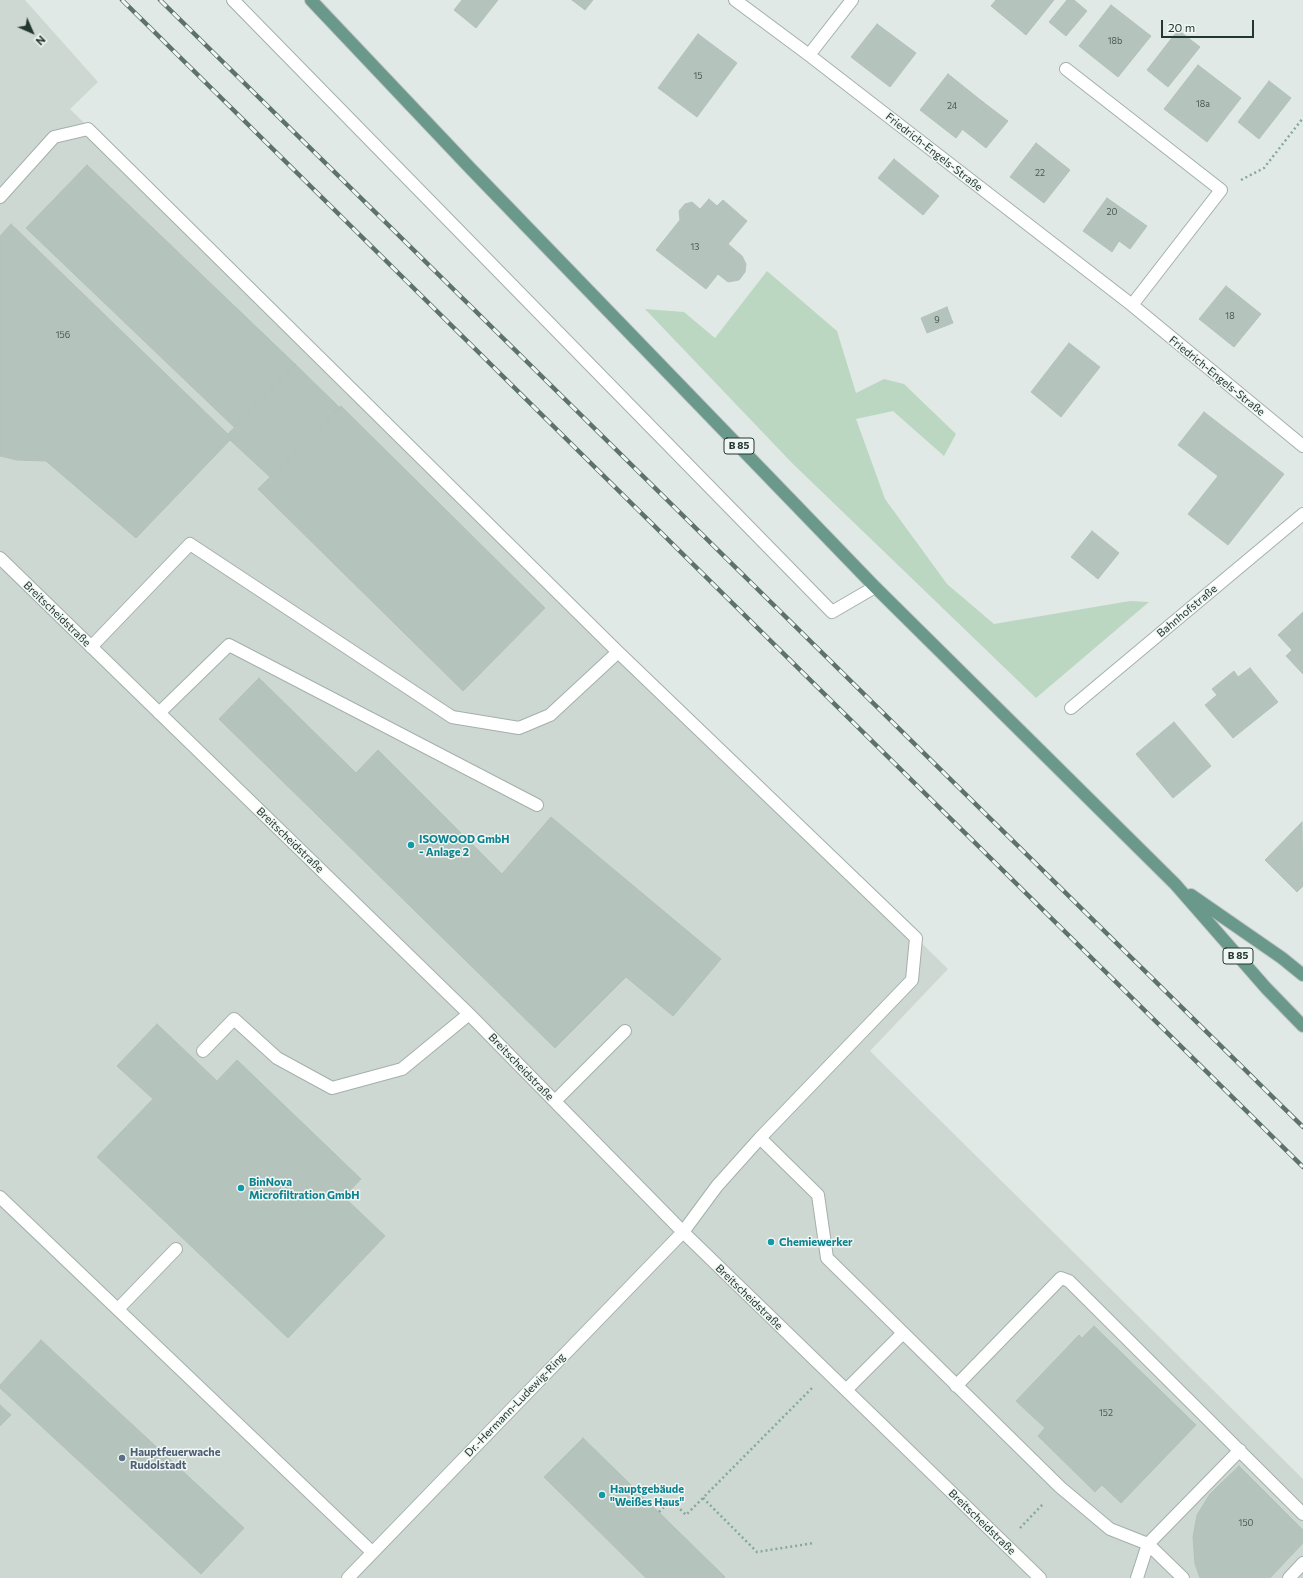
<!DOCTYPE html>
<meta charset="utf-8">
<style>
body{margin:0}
#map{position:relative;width:1303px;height:1578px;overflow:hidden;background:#e0e9e5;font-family:Commissioner,sans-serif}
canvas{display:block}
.north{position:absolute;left:12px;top:12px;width:40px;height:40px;-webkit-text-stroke:3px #f0f6f3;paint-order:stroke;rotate:135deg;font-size:11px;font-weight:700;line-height:16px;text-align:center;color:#233731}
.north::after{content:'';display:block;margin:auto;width:14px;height:18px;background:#233731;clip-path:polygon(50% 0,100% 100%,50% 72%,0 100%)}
.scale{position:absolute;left:1161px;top:20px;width:93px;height:18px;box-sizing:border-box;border:2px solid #233731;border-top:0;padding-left:5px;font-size:12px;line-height:14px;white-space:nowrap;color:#233731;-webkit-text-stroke:3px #f0f6f3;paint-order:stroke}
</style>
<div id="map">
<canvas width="1303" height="1578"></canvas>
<div class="north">N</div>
<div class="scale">20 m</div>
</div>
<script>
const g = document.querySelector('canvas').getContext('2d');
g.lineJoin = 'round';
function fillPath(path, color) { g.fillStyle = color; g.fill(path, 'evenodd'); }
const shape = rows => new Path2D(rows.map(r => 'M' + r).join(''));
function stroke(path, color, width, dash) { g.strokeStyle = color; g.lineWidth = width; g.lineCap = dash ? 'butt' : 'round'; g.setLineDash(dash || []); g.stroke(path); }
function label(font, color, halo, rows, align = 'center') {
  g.font = font + ' Commissioner,sans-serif'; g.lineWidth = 3; g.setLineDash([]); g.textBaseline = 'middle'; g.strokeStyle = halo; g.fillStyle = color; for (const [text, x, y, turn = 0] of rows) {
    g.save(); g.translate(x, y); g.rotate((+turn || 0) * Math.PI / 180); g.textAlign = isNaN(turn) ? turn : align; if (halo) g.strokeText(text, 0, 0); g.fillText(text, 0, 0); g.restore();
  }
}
fillPath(shape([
 [0,0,25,0,98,82,70,109,948,969,870,1051,1303,1479,1303,1578,0,1578]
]), '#ced8d3');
fillPath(shape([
 [767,271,837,331,856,393,884,379,904,384,956,434,944,456,893,411,856,419,885,499,947,584,994,624,1130,601,1149,602,1036,698,792,463,645,309,684,312,715,338]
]), '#bbd7c2');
const building = shape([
 [462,0,498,0,476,28,454,10,462,0],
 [572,0,593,0,585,10,572,0],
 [996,0,1054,0,1026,35,991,6,996,0],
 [1067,0,1074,0,1087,11,1066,36,1049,22,1067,0],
 [1111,5,1151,36,1118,77,1079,46,1111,5],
 [877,24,916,53,890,87,851,57,877,24],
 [1178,30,1200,47,1168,87,1147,70,1178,30],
 [698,34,737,63,697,117,658,88,698,34],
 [1198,65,1241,98,1207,142,1164,109,1198,65],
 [948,74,983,102,956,138,920,110,948,74],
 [1269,81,1291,98,1259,139,1238,122,1269,81],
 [983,102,1008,121,986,148,962,129,983,102],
 [1036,143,1070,170,1044,203,1010,177,1036,143],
 [894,159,939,196,923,215,878,178,894,159],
 [87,165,295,364,234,427,26,228,87,165],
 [1107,198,1147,226,1130,249,1119,241,1112,252,1083,231,1107,198],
 [709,199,717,206,723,200,747,221,728,244,742,256,746,264,745,272,739,280,728,282,718,274,706,289,656,250,680,220,679,211,685,204,692,202,700,209,709,199],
 [11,224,232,438,136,538,46,461,17,460,0,456,0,236,11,224],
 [1226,286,1261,314,1234,347,1199,319,1226,286],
 [947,307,953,323,927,333,921,318,947,307],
 [1069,343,1100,367,1061,417,1031,392,1069,343],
 [295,364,340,408,270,477,230,440,232,438,228,434,295,364],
 [341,406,545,608,463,691,258,489,341,406],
 [1204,412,1284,474,1228,545,1188,514,1218,476,1178,445,1204,412],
 [1092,531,1119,553,1098,579,1071,557,1092,531],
 [1303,612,1303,674,1286,656,1292,650,1278,635,1303,612],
 [1250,668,1278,702,1233,738,1205,705,1217,695,1212,689,1234,671,1238,677,1250,668],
 [259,678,356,773,378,750,502,874,551,817,721,959,673,1016,626,977,555,1048,219,719,259,678],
 [1174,722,1211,766,1173,798,1136,754,1174,722],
 [1302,822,1303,886,1297,892,1265,860,1302,822],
 [157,1024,217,1081,237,1060,361,1179,344,1197,385,1236,288,1338,97,1157,153,1099,117,1066,157,1024],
 [1094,1326,1196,1425,1121,1503,1102,1485,1095,1492,1038,1436,1045,1428,1016,1401,1079,1335,1082,1338,1094,1326],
 [41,1340,244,1528,201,1574,0,1388,0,1385,41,1340],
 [0,1405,11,1415,0,1426,0,1405],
 [583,1438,725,1577,724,1578,646,1578,544,1477,583,1438],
 [1239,1466,1303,1530,1303,1543,1270,1578,1200,1578,1195,1564,1193,1537,1197,1515,1210,1494,1239,1466]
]);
fillPath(building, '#b5c3bd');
stroke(building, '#b3c1bb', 1);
const minor = shape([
 [233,0,832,612,875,587],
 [735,0,809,55,1132,305,1303,446],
 [809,55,852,0],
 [1066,69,1221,190,1132,305],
 [0,197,54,137,88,129,618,652,916,938,912,980,760,1138,717,1186,683,1232,348,1578],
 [0,558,469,1014,683,1232,1040,1578],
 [91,647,190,544,452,717,519,728,550,715,618,652],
 [1071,708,1303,514],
 [159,713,229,645,537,805],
 [203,1051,234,1019,277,1058,332,1088,402,1069,469,1014],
 [555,1101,625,1031],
 [760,1138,818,1195,827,1258,1060,1487,1110,1529,1148,1544,1183,1578],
 [0,1197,372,1552],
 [118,1309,176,1249],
 [956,1386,1061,1278,1069,1281,1303,1514],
 [846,1390,903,1333],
 [1137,1578,1148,1544,1240,1450],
 [1289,1578,1303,1563]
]);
const major = shape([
 [311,0,471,169,875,587,1175,884,1266,988,1303,1026],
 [1191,895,1282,958,1303,975]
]);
stroke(minor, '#a4b0ab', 14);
stroke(major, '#bdc3c1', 14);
stroke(shape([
 [1241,180,1264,168,1303,118],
 [703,1498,757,1552,814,1543],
 [659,1512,671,1500,686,1515,812,1388],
 [1020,1528,1044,1503]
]), '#84a89c', 2.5, [2, 3]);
stroke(minor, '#fff', 12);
stroke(major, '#6a998c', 12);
const rail = shape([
 [122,0,1303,1167],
 [160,0,1303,1127]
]);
stroke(rail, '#5d726c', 4.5);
stroke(rail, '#f0f6f3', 3, [9]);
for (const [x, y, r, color] of [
 [411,845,4,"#0f9aa8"],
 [241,1188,4,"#0f9aa8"],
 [771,1242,4,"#0f9aa8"],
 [122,1458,4,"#5c6f8a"],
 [602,1495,4,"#0f9aa8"]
]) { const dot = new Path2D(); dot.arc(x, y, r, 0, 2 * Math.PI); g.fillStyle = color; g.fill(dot); stroke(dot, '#f0f6f3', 1.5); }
label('9px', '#485a54', null, [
 ["18b",1115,41],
 ["15",698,76],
 ["18a",1203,104],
 ["24",952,106],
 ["22",1040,173],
 ["20",1112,212],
 ["13",695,247],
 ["18",1230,316],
 ["9",937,320],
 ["156",63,335],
 ["152",1106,1413],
 ["150",1246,1523]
]);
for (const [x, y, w] of [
 [739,446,30],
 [1238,956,30]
]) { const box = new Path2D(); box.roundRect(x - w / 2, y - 8, w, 16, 3); g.fillStyle = '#f0f6f3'; g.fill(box); stroke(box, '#233731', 1); }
label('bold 10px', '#233731', null, [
 ["B 85",739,446],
 ["B 85",1238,956]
]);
label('11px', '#233731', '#f0f6f3', [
 ["Friedrich-Engels-Straße",934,152,38],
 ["Friedrich-Engels-Straße",1217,376,39],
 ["Bahnhofstraße",1187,611,-40],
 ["Breitscheidstraße",57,614,44],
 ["Breitscheidstraße",290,840,44],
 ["Breitscheidstraße",521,1067,46],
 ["Breitscheidstraße",749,1297,44],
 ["Dr.-Hermann-Ludewig-Ring",515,1405,-46],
 ["Breitscheidstraße",982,1522,44]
]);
label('bold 11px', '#0d838f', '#f0f6f3', [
 ["ISOWOOD GmbH",419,839],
 ["- Anlage 2",419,852],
 ["BinNova",249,1182],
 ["Microfiltration GmbH",249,1195],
 ["Chemiewerker",779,1242],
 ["Hauptgebäude",610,1489],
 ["\"Weißes Haus\"",610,1502]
], 'left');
label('bold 11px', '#4e5e75', '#f0f6f3', [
 ["Hauptfeuerwache",130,1452],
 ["Rudolstadt",130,1465]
], 'left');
</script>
